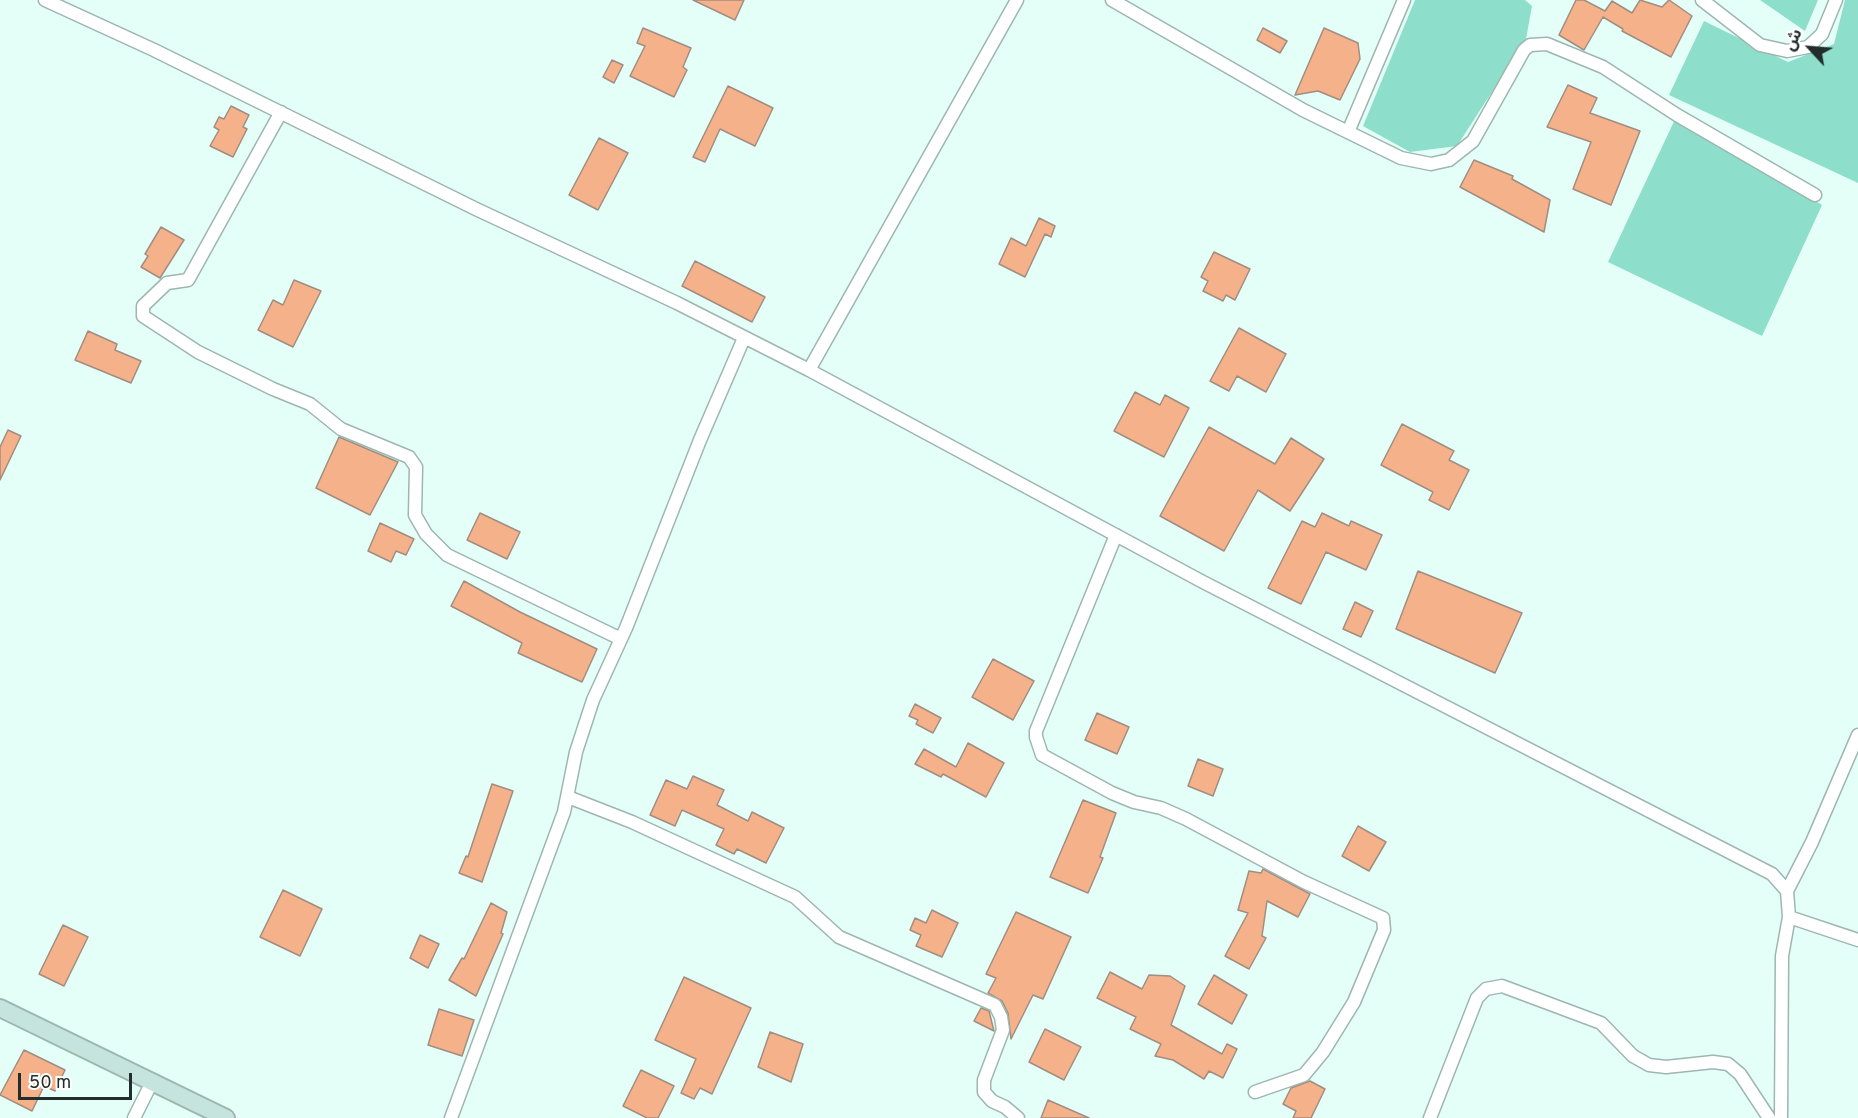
<!DOCTYPE html>
<meta charset="utf-8">
<style>
body{margin:0}
#map{position:relative;width:1858px;height:1118px;overflow:hidden;background:#e4fff7;font-family:Overpass,"Noto Sans Arabic",sans-serif}
canvas{display:block}
.north{position:absolute;left:1780px;top:18px;width:60px;height:60px;-webkit-text-stroke:4px #fff;paint-order:stroke;rotate:296deg;font-size:16px;font-weight:700;line-height:24px;text-align:center;color:#232d2b}
.north::after{content:'';display:block;margin:auto;width:21px;height:27px;background:#232d2b;clip-path:polygon(50% 0,100% 100%,50% 72%,0 100%)}
.scale{position:absolute;left:18px;top:1073px;width:114px;height:27px;box-sizing:border-box;border:3px solid #232d2b;border-top:0;padding-left:8px;font-size:18px;line-height:21px;white-space:nowrap;color:#232d2b;-webkit-text-stroke:4px #fff;paint-order:stroke}
</style>
<div id="map">
<canvas width="1858" height="1118"></canvas>
<div class="north">ش</div>
<div class="scale">50 m</div>
</div>
<script>
const g = document.querySelector('canvas').getContext('2d');
g.lineJoin = 'round';
function fillPath(path, color) { g.fillStyle = color; g.fill(path, 'evenodd'); }
const shape = rows => new Path2D(rows.map(r => 'M' + r).join(''));
function stroke(path, color, width, dash) { g.strokeStyle = color; g.lineWidth = width; g.lineCap = dash ? 'butt' : 'round'; g.setLineDash(dash || []); g.stroke(path); }
fillPath(shape([
 [1415,0,1525,0,1532,6,1526,39,1457,146,1410,152,1363,126],
 [1760,0,1818,0,1805,31],
 [1845,0,1858,0,1858,183,1669,95,1704,21,1788,62,1834,44],
 [1677,115,1822,205,1762,336,1608,262]
]), '#8ddfcb');
const building = shape([
 [693,0,744,0,735,20,693,0],
 [1576,0,1584,0,1605,11,1612,1,1632,13,1640,0,1662,7,1669,0,1692,16,1671,57,1622,31,1623,29,1603,17,1584,50,1559,35,1576,0],
 [643,28,691,48,683,67,687,70,674,97,630,76,645,46,637,43,643,28],
 [1263,28,1287,41,1280,53,1257,40,1263,28],
 [1324,28,1358,43,1360,59,1340,100,1318,91,1295,95,1324,28],
 [612,60,623,65,614,83,603,77,612,60],
 [1568,85,1597,98,1590,113,1640,131,1611,205,1573,189,1591,142,1547,127,1568,85],
 [728,86,773,108,755,146,720,129,705,162,693,157,728,86],
 [231,106,249,115,243,127,247,129,233,157,210,146,219,130,214,127,219,117,224,119,231,106],
 [599,138,628,153,598,210,569,195,599,138],
 [1474,160,1513,176,1512,179,1550,200,1544,232,1460,187,1474,160],
 [1039,218,1055,226,1051,237,1045,234,1025,277,999,264,1011,238,1026,246,1039,218],
 [161,227,184,240,160,278,141,267,148,256,145,254,161,227],
 [1214,252,1250,269,1235,300,1226,295,1223,301,1203,291,1208,281,1201,277,1214,252],
 [695,261,765,297,752,322,682,286,695,261],
 [294,280,321,291,293,347,258,330,273,300,283,305,294,280],
 [1239,328,1286,354,1266,392,1237,376,1229,391,1210,381,1239,328],
 [88,331,117,344,115,350,141,361,131,383,75,360,88,331],
 [1135,392,1160,405,1165,395,1189,408,1164,457,1114,431,1135,392],
 [1402,424,1454,451,1449,460,1469,470,1449,510,1429,500,1433,492,1381,465,1402,424],
 [1209,427,1275,464,1291,438,1324,459,1290,511,1258,490,1224,551,1160,516,1209,427],
 [8,430,21,436,0,480,0,447,8,430],
 [339,437,398,462,370,515,316,488,339,437],
 [480,513,520,532,507,559,467,540,480,513],
 [1322,513,1349,526,1351,521,1382,535,1366,570,1326,552,1301,604,1268,588,1302,521,1315,527,1322,513],
 [380,523,414,539,406,555,396,551,391,562,368,551,380,523],
 [1418,571,1522,613,1495,673,1396,629,1418,571],
 [464,581,520,612,597,649,582,682,518,653,522,643,451,606,464,581],
 [1355,602,1373,611,1361,637,1343,629,1355,602],
 [993,659,1034,681,1013,720,972,697,993,659],
 [915,704,941,718,933,733,916,724,918,720,909,716,915,704],
 [1097,713,1129,727,1117,754,1085,740,1097,713],
 [968,743,1004,763,986,797,943,774,941,777,915,764,924,749,956,767,968,743],
 [1198,759,1223,769,1213,796,1188,786,1198,759],
 [693,776,724,790,717,805,748,821,752,812,784,828,766,863,737,849,734,854,716,845,724,829,682,810,675,826,650,815,666,780,687,789,693,776],
 [492,784,513,791,482,882,459,873,466,856,468,857,492,784],
 [1083,800,1116,813,1100,857,1103,858,1088,893,1050,877,1083,800],
 [1358,826,1386,842,1369,871,1342,856,1358,826],
 [1263,869,1310,894,1298,917,1267,901,1262,936,1266,938,1249,969,1225,956,1248,913,1238,910,1249,871,1261,873,1263,869],
 [283,890,322,909,300,956,260,937,283,890],
 [491,903,507,912,501,933,503,934,476,996,449,980,462,958,464,959,491,903],
 [932,910,958,923,942,957,916,946,921,935,910,930,915,918,926,923,932,910],
 [1016,912,1071,937,1043,999,1033,995,1011,1039,1008,1013,1002,1001,988,993,996,978,986,974,1016,912],
 [63,925,88,937,64,986,39,974,63,925],
 [420,935,439,944,428,968,410,958,420,935],
 [1110,972,1142,989,1149,975,1170,976,1185,986,1171,1025,1222,1054,1227,1044,1237,1049,1223,1078,1209,1071,1204,1079,1173,1060,1155,1056,1161,1044,1130,1029,1136,1017,1097,998,1110,972],
 [1214,975,1247,995,1232,1024,1198,1004,1214,975],
 [684,977,751,1008,712,1094,700,1088,694,1099,681,1093,696,1059,655,1040,684,977],
 [981,1008,989,1011,994,1031,974,1021,981,1008],
 [439,1009,474,1020,462,1056,428,1045,439,1009],
 [1045,1029,1081,1047,1064,1080,1029,1062,1045,1029],
 [770,1032,803,1044,791,1082,758,1067,770,1032],
 [24,1050,65,1070,55,1091,44,1086,32,1111,0,1095,24,1050],
 [641,1070,674,1086,658,1118,647,1118,623,1106,641,1070],
 [1310,1081,1325,1089,1311,1118,1293,1118,1296,1111,1283,1104,1291,1088,1310,1081],
 [1048,1100,1089,1118,1041,1118,1048,1100]
]);
fillPath(building, '#f5b28a');
stroke(building, '#a18d81', 1.5);
const street = shape([
 [45,0,154,50,476,209,677,303,809,370,1203,582,1772,874,1787,891,1789,917,1782,956,1781,1118],
 [1112,0,1303,110,1401,158,1431,164,1449,160,1473,141,1524,50,1530,45,1547,44,1603,67,1677,115,1815,195],
 [1702,0,1760,45,1787,51,1808,47,1822,34,1836,0],
 [281,112,188,280,167,283,143,306,143,316,198,352,273,389,310,404,341,429,409,457,416,467,415,515,426,534,447,555,621,639],
 [1348,132,1404,0],
 [809,370,1017,0],
 [1116,535,1036,731,1036,737,1042,755,1112,793,1134,802,1161,808,1186,819,1304,882,1383,918,1384,930,1354,1002,1323,1052,1304,1075,1255,1092],
 [568,797,632,822,795,897,839,937,995,1005,1001,1017,1003,1030,984,1080,984,1092,992,1101,1005,1107,1018,1118],
 [1787,891,1812,842,1858,735],
 [1789,917,1858,940],
 [134,1118,152,1082],
 [451,1118,564,812,576,752,593,700,626,628,700,440,744,338],
 [1430,1118,1477,998,1486,989,1502,986,1601,1023,1633,1056,1649,1065,1666,1067,1713,1062,1728,1064,1740,1074,1769,1118]
]);
const secondary = shape([
 [0,1008,226,1118]
]);
stroke(street, '#9db7b0', 15);
stroke(secondary, '#9db7b0', 20);
stroke(street, '#fff', 12);
stroke(secondary, '#c6e4de', 16);
</script>
